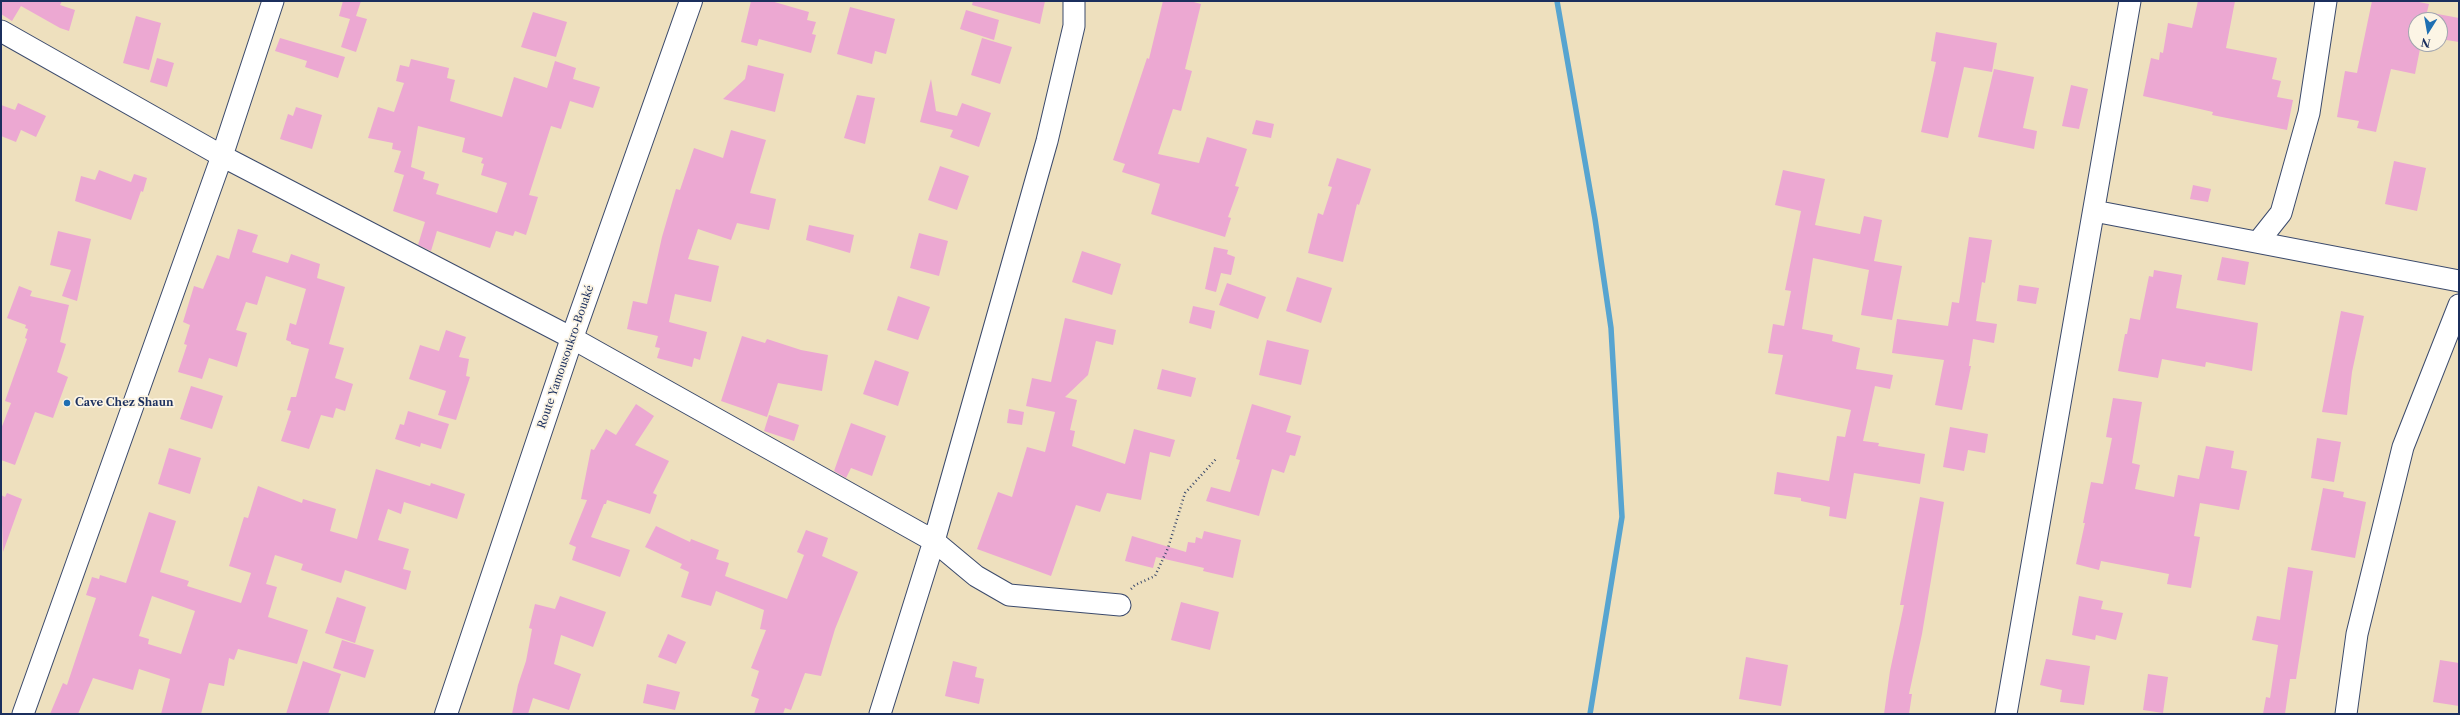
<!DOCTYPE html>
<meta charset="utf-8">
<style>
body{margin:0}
#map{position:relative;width:2460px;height:715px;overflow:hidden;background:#eee0be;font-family:"Libre Caslon Text",serif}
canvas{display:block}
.frame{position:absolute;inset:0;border:2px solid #1b2f5e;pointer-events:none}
.north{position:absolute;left:2408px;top:12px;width:40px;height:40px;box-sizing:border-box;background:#fcf5e5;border:1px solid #a2a6af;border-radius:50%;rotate:191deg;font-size:11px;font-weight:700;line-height:16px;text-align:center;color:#1b2f5e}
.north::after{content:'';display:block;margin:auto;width:14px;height:18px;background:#1f6fb2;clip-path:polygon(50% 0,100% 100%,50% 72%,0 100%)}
</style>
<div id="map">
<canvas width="2460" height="715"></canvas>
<div class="frame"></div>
<div class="north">N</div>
</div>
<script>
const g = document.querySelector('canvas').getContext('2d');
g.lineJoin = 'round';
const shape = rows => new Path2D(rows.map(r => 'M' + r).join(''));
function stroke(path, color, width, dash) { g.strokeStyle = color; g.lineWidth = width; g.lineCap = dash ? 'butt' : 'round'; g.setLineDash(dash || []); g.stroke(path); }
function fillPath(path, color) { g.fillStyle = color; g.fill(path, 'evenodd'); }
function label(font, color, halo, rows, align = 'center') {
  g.font = font + ' "Libre Caslon Text",serif'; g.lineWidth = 3.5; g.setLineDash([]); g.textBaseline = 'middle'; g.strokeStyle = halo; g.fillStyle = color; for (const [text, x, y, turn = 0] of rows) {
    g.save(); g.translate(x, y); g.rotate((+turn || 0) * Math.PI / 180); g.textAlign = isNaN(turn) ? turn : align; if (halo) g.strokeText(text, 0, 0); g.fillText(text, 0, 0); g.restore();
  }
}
stroke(shape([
 [1557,1,1595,219,1611,328,1622,517,1590,714]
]), '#57a4d0', 5.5);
fillPath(shape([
 [1,1,62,1,60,5,75,10,69,31,60,28,21,6,12,21,1,14],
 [343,1,361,1,356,16,367,19,356,52,341,47,350,19,339,16],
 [751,1,771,1,809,12,807,20,816,22,812,34,816,35,811,53,759,39,757,46,741,42],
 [973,1,1045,1,1040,24,972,5],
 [1163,1,1190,1,1201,4,1185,69,1192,71,1181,111,1173,109,1158,154,1199,163,1207,137,1247,149,1235,186,1239,187,1228,217,1231,218,1225,237,1151,214,1160,184,1122,172,1125,164,1113,160,1147,58,1149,59],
 [2198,1,2235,1,2226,48,2277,58,2272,79,2281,81,2277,97,2293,100,2287,130,2212,115,2213,112,2143,96,2151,58,2159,60,2160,52,2163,53,2168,23,2192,28],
 [2372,1,2414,1,2429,4,2427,12,2459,18,2459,42,2440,39,2440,20,2416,20,2416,44,2421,44,2415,74,2391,69,2376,132,2357,128,2359,121,2337,117,2345,71,2357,73],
 [850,7,895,19,886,54,875,51,872,64,837,54],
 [966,10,999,20,994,40,960,29],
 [533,12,567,22,556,57,521,47],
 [136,16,161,23,149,70,123,63],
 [1936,32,1997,43,1992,72,1964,67,1948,138,1921,132,1936,62,1931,61],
 [280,38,345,57,338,78,305,67,307,61,275,51],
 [982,38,1012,47,1000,84,971,75],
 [157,58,174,63,167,87,150,82],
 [411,59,449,68,447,78,455,80,450,101,502,117,514,77,547,88,555,61,576,68,573,79,600,87,593,108,570,101,561,129,551,126,529,195,538,197,526,235,515,231,513,236,496,231,490,248,437,231,431,251,418,245,425,222,393,211,404,175,394,172,401,151,392,149,393,143,368,138,378,107,394,112,404,83,396,81,400,65,409,67],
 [418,126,465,138,462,152,483,158,481,163,484,164,481,175,507,183,497,213,436,194,439,184,423,179,425,172,411,167],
 [748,65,784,74,775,112,723,99,745,79],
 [1994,69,2034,77,2023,128,2037,131,2034,149,1978,137],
 [931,79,936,111,957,116,962,103,991,113,979,147,950,137,953,130,920,122],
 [2071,85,2088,89,2079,129,2062,126],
 [857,95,875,98,865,144,844,138],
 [18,103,46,116,36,137,21,130,16,142,1,136,1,105,15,110],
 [296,107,322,115,312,149,280,139,288,114,293,116],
 [1256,120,1274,124,1271,138,1252,134],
 [731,130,766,140,750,193,776,199,769,230,737,223,731,240,698,229,688,259,719,266,711,302,675,294,669,322,707,332,700,360,694,358,692,367,657,358,660,348,655,347,658,336,627,329,633,301,647,304,662,237,676,189,680,190,694,148,723,158],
 [1337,158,1371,169,1359,205,1357,204,1343,262,1308,253,1318,213,1323,215,1332,187,1328,186],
 [2394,161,2426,168,2417,211,2385,204],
 [940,166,969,176,957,210,928,200],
 [99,170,131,182,134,174,147,178,143,192,141,191,131,220,75,201,81,176,95,180],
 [1783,170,1825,179,1815,225,1860,234,1864,216,1882,220,1874,261,1902,266,1892,320,1861,315,1869,270,1813,258,1802,329,1833,335,1832,341,1860,348,1856,369,1893,375,1890,389,1875,386,1863,441,1879,443,1878,446,1925,454,1920,484,1854,473,1846,519,1829,516,1830,507,1801,501,1801,498,1774,494,1777,472,1829,481,1837,436,1845,437,1851,410,1775,394,1783,355,1768,353,1773,324,1784,326,1791,291,1785,290,1801,211,1775,205],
 [2193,185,2211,189,2208,202,2190,199],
 [809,225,854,235,850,253,806,240],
 [238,229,258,235,252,252,288,263,291,254,320,264,317,278,345,287,329,344,344,348,335,378,353,384,345,411,336,408,333,418,321,415,309,449,281,441,291,411,287,410,291,397,296,397,309,349,291,344,291,342,286,340,290,323,296,325,306,289,266,276,257,305,246,302,236,330,247,333,237,367,209,358,202,379,178,372,187,345,184,344,190,325,183,322,194,286,203,289,217,255,229,259],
 [58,231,91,239,77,301,62,296,71,270,50,265],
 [919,233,948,241,939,276,910,268],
 [1969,237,1992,240,1985,283,1982,282,1976,321,1997,324,1994,343,1973,339,1969,366,1971,366,1962,410,1935,405,1944,360,1892,353,1897,319,1948,326,1952,302,1959,303],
 [1214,247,1228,250,1227,254,1235,257,1231,275,1221,273,1216,292,1205,289],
 [1082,251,1121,264,1112,295,1072,282],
 [2222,257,2249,262,2245,285,2217,280],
 [2154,270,2182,275,2176,308,2258,323,2252,371,2206,362,2205,367,2162,359,2158,378,2118,371,2125,334,2127,334,2130,318,2140,320,2149,276,2153,277],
 [1297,277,1332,288,1321,323,1286,311],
 [1227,283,1266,297,1258,319,1219,305],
 [2019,285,2039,288,2036,304,2017,301],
 [19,286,32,291,30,296,69,305,60,342,66,344,57,372,68,377,53,418,35,412,15,465,1,460,1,429,11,403,5,401,27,339,25,338,28,329,25,328,26,325,7,318],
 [898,296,930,307,918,340,887,330],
 [1193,306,1215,311,1211,329,1189,323],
 [2341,311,2364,316,2352,372,2347,415,2322,412],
 [1065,318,1116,330,1113,345,1096,341,1088,375,1065,397,1077,400,1070,430,1075,431,1072,446,1125,464,1134,429,1175,440,1170,457,1150,452,1141,500,1107,493,1100,512,1076,505,1051,576,977,549,998,492,1012,497,1027,447,1045,452,1055,412,1026,406,1032,378,1051,382],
 [446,330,466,337,459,357,469,359,466,376,470,377,456,420,438,415,446,391,409,379,420,345,439,351],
 [742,336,765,343,767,339,801,350,828,355,822,391,778,383,767,417,721,401],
 [1267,340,1309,350,1301,385,1259,375],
 [875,360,909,372,898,406,863,394],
 [1162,369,1196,378,1191,397,1157,389],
 [191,386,223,396,212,429,180,419],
 [2113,398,2142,402,2132,463,2140,465,2135,489,2174,497,2178,475,2199,479,2206,446,2234,451,2231,468,2247,471,2239,510,2200,503,2194,536,2200,537,2191,588,2167,584,2169,574,2101,561,2099,570,2076,564,2085,523,2083,523,2091,482,2103,484,2112,438,2106,437],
 [636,404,654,416,635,445,669,461,653,493,657,495,650,514,607,500,606,504,604,504,591,537,630,550,620,577,572,560,576,547,569,544,587,500,581,499,591,449,594,450,606,429,616,435],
 [1252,404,1291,416,1286,432,1301,436,1295,456,1290,455,1284,473,1272,469,1259,516,1206,501,1211,487,1230,492,1240,460,1236,459],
 [1009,409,1024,412,1022,425,1007,423],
 [408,411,449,424,441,449,421,443,420,447,395,439,400,424,404,425],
 [769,415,799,425,794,441,764,431],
 [851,423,886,436,872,476,851,468,846,478,834,471],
 [1950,427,1988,434,1985,453,1968,450,1964,471,1943,467],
 [2317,438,2341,442,2334,482,2311,478],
 [169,448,201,458,190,494,158,484],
 [376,469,430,486,431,483,465,494,457,519,404,502,401,514,388,509,378,540,409,549,403,569,411,571,406,590,345,570,341,583,301,570,303,564,275,555,266,584,277,587,268,617,308,630,297,664,238,649,234,660,229,658,224,686,209,683,201,714,161,714,170,679,139,669,133,690,93,678,78,714,50,714,63,683,67,685,96,598,86,595,92,577,99,579,100,575,126,583,149,512,176,521,160,572,189,581,187,586,241,603,251,573,229,566,244,517,248,518,258,486,302,503,303,499,336,509,330,531,357,539],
 [152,596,195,611,181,654,148,644,149,639,139,636],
 [2323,488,2344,492,2343,497,2366,502,2355,558,2311,550],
 [7,493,22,499,3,552,1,495,5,497],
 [1920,497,1944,502,1922,634,1909,694,1912,694,1909,714,1884,714,1890,671,1904,605,1900,605],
 [656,526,690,542,691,539,719,550,716,559,729,563,725,576,787,599,804,555,797,552,806,530,828,538,822,556,858,572,835,629,821,676,805,673,791,710,785,708,783,714,754,714,759,699,751,696,759,671,751,668,766,630,760,629,764,610,716,591,711,606,681,597,689,572,680,568,682,564,645,547],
 [1204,531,1241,540,1233,578,1203,571,1204,568,1156,557,1153,568,1125,561,1132,536,1186,552,1188,542,1195,543,1196,537,1202,539],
 [2288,567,2313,571,2296,679,2290,679,2285,714,2263,714,2266,697,2270,698,2278,645,2252,640,2257,616,2280,620],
 [560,596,606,612,593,647,561,635,554,664,581,674,569,710,533,698,528,714,512,714,518,685,526,661,532,629,529,628,535,604,555,609],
 [2079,596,2103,601,2101,609,2123,613,2116,640,2096,635,2095,640,2072,635],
 [337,597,366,607,355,643,325,633],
 [1181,602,1219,612,1210,650,1171,640],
 [668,634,686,642,676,664,658,657],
 [342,640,374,650,365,678,333,668],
 [1746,657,1788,665,1781,706,1739,699],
 [2046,659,2090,666,2084,705,2060,702,2062,690,2040,685],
 [2440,660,2459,663,2459,706,2433,702],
 [303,661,341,674,328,714,286,714],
 [953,661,977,667,975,677,984,679,979,704,945,696],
 [2148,674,2168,677,2163,713,2143,710],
 [647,684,680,692,675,710,643,703]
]), '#eca8d2');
const street = shape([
 [1,31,222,156,572,338,934,541,976,576,1009,595,1120,605],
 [2094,211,2459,281],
 [2258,242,2281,213,2309,113,2326,1],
 [23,714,222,156,273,1],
 [880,714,934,541,1047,141,1074,26,1074,1],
 [2006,714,2130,1],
 [2346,714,2357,634,2403,447,2459,305]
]);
const highway = shape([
 [446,714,572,338,691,1]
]);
stroke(street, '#3b4a6c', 23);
stroke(highway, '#3b4a6c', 24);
stroke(shape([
 [1131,589,1135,585,1155,576,1168,548,1185,493,1216,459]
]), '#3b4a6c', 2.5, [1, 3]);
stroke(street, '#fff', 21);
stroke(highway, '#fff', 22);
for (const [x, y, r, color] of [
 [67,403,4,"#1f6fb2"]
]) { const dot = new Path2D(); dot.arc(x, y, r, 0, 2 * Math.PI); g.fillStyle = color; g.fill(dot); stroke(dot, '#fcf5e5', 1.5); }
label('11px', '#1b2f5e', '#fcf5e5', [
 ["Route Yamousoukro-Bouaké",566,357,-71]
]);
label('bold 11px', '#1b2f5e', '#fcf5e5', [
 ["Cave Chez Shaun",75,403]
], 'left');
</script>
